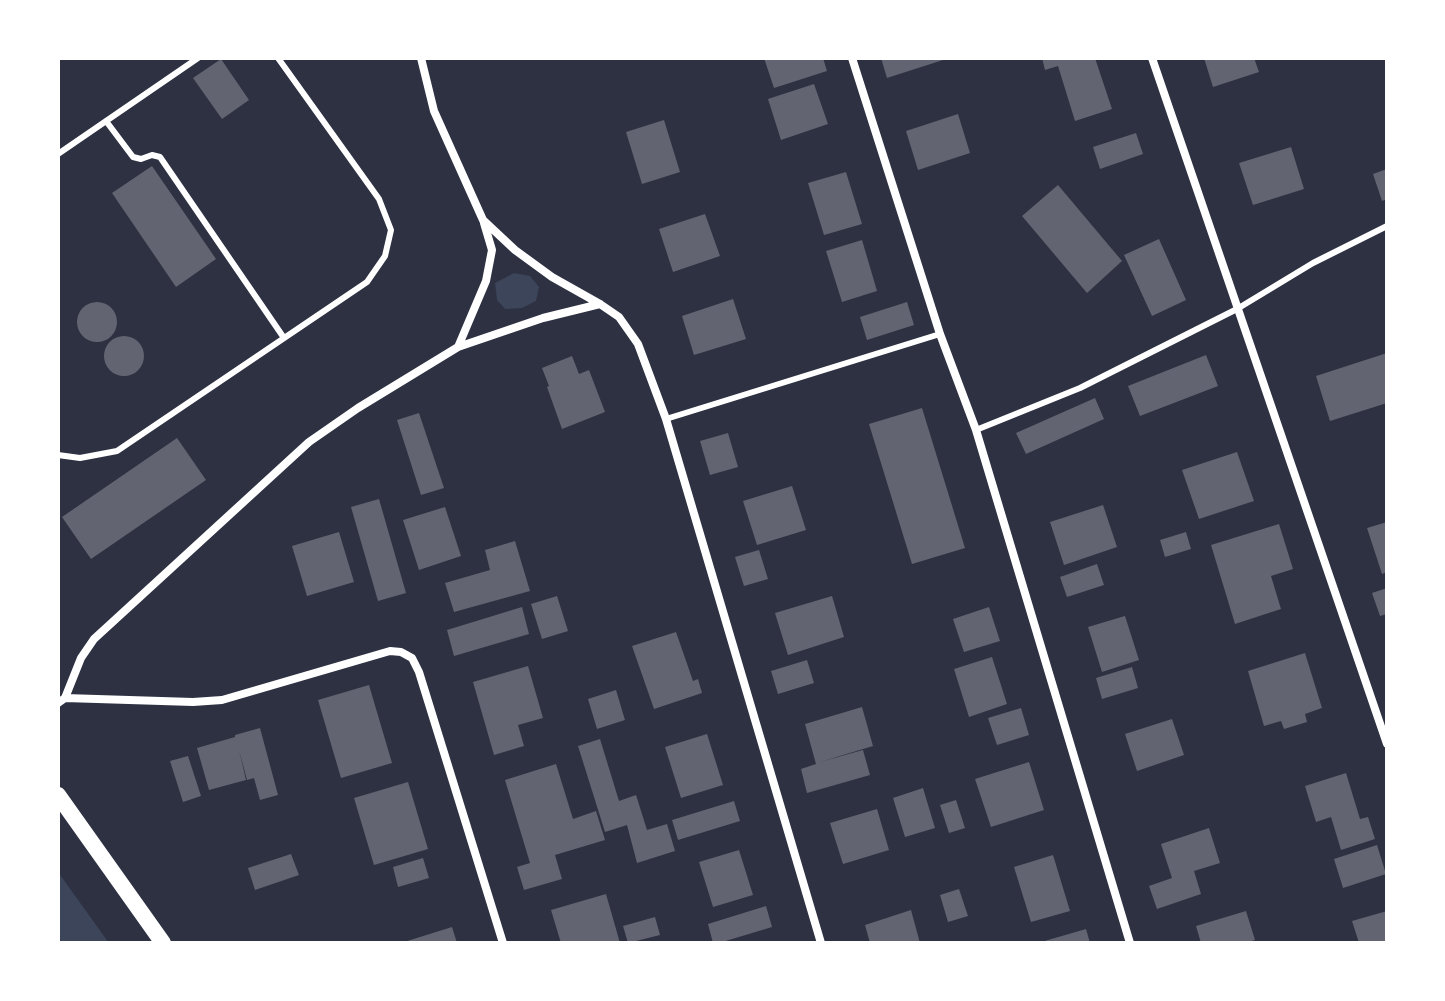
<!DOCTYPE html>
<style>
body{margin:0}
#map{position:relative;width:1445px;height:1001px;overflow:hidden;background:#2d3142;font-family:Mulish,sans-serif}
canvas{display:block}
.frame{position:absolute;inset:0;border:60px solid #fff;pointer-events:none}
</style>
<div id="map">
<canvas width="1445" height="1001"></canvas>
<div class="frame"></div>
</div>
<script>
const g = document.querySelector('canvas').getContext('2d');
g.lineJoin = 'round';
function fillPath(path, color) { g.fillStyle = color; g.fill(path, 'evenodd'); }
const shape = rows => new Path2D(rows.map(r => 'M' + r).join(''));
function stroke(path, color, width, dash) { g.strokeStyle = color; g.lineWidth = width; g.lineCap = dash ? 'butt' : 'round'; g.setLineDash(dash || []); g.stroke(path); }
fillPath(shape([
 [514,273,530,276,539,287,536,301,522,308,505,309,497,300,495,283],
 [58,872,109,943,58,943]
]), '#3c4559');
fillPath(shape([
 [764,58,823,58,827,71,774,88],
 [881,58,946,58,946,59,887,78],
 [1042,58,1095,58,1112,109,1075,121,1058,66,1045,70],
 [1204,58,1254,58,1259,72,1213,87],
 [221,59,249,100,222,119,193,78],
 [814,84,828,124,781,140,768,99],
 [958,114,970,153,918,170,906,131],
 [664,120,680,172,642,184,626,132],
 [1136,133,1143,154,1100,169,1093,147],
 [1291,147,1304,189,1253,205,1239,163],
 [152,166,216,259,176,287,112,193],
 [1387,169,1387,199,1382,201,1373,174],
 [846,172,862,224,824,235,808,183],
 [1058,185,1122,261,1087,293,1022,216],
 [705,214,720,256,673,272,659,229],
 [1159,239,1186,300,1152,316,1124,255],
 [862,240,877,291,842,302,826,251],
 [733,299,746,339,694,355,682,316],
 [907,302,914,325,867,340,860,317],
 '77 322a20 20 0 1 1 40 0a20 20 0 1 1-40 0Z',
 '104 356a20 20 0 1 1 40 0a20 20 0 1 1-40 0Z',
 [1387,353,1387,403,1330,421,1316,376],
 [1206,355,1218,386,1140,416,1128,386],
 [572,356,579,374,589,370,605,412,562,429,547,387,549,386,542,368],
 [1095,398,1104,419,1026,454,1016,433],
 [922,408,965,548,912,564,869,424],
 [419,413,444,488,421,495,397,420],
 [728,433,738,467,710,475,700,441],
 [177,438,206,480,91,559,62,517],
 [1237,452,1254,501,1199,519,1182,470],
 [792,486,806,530,757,545,743,501],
 [379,499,406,593,378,601,351,507],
 [1103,505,1117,547,1064,565,1050,522],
 [445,507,461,556,419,570,403,520],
 [1387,522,1387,572,1382,574,1367,528],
 [1279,524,1293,569,1271,576,1281,609,1235,624,1211,545],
 [339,532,354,582,307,596,292,546],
 [1186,532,1191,549,1165,557,1160,540],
 [515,541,530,591,454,612,445,583,490,570,485,550],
 [759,550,768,579,744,586,735,557],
 [1097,564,1104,585,1067,597,1060,577],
 [1387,588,1387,614,1380,616,1372,593],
 [557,596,568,631,542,639,531,604],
 [832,596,844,637,788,655,775,613],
 [522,607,529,634,454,656,447,630],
 [989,607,1000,641,964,652,953,619],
 [1125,616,1139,660,1102,672,1088,627],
 [676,632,693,681,698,679,702,693,654,709,632,646],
 [1305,653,1322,708,1305,714,1307,722,1284,729,1281,721,1264,726,1248,671],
 [992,657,1007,704,969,717,954,669],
 [807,660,814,683,778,694,771,671],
 [528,666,543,718,518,725,524,746,494,755,473,682],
 [1132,667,1138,688,1102,699,1096,678],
 [369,685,392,763,341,778,318,700],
 [616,690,625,720,597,729,588,699],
 [862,707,873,746,820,762,863,750,870,775,807,793,801,769,816,764,805,724],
 [1021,708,1029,735,997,745,988,718],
 [1172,719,1184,755,1137,771,1125,734],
 [260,728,278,795,260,800,254,778,247,780,239,750,246,780,209,790,197,748,235,737,235,735],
 [707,734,723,785,681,798,665,747],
 [600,739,619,801,636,795,647,830,667,824,675,851,637,863,627,825,605,832,578,746],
 [188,756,201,796,183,802,170,761],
 [1029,762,1044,810,991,827,975,779],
 [556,764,573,819,596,811,605,840,555,855,562,879,524,890,517,867,530,863,505,780],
 [1346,773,1360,819,1368,817,1375,839,1341,850,1331,817,1316,822,1305,786],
 [408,782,428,849,374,865,354,798],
 [923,788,935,828,905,837,893,798],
 [956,800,965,828,949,833,940,805],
 [734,801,740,821,678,840,672,820],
 [877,809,889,850,843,864,830,823],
 [1209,828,1220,863,1194,871,1201,894,1157,909,1149,886,1172,878,1161,844],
 [1377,845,1386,874,1343,888,1334,859],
 [739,850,753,895,713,907,699,862],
 [291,854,299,875,255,890,248,868],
 [1053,855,1070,911,1031,922,1014,867],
 [423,858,429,878,398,887,393,867],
 [959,889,968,916,948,922,940,895],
 [606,894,620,943,561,943,551,910],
 [766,906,772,927,719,943,713,943,708,924],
 [911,910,920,943,870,943,865,925],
 [1246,911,1255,940,1245,943,1201,943,1196,926],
 [1387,911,1387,943,1359,943,1352,921],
 [655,917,660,935,628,943,623,926],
 [452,927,457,943,404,943,404,942],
 [1086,929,1090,943,1041,943,1041,942]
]), '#626471');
stroke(shape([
 [106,121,133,157,141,159,152,155,160,157,284,338],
 [58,154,198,58],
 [666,419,940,334],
 [976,430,1080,388,1237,309,1313,263,1387,226],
 [58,455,80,458,117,451,367,282,385,256,391,230,379,199,278,58]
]), '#fff', 6);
stroke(shape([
 [421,58,434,111,483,220,515,250,552,277,600,304,619,317,638,344,666,419,821,943],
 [852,58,940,334,976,430,1130,943],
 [1152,58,1387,744],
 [458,347,486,281,492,250,484,223],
 [65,698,193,702,222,700,390,651,401,652,412,658,419,672,503,943],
 [58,703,65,698,81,658,94,639,309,442,358,408,458,347,543,318,600,304]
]), '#fff', 8);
stroke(shape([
 [58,795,163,943]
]), '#fff', 16);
</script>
